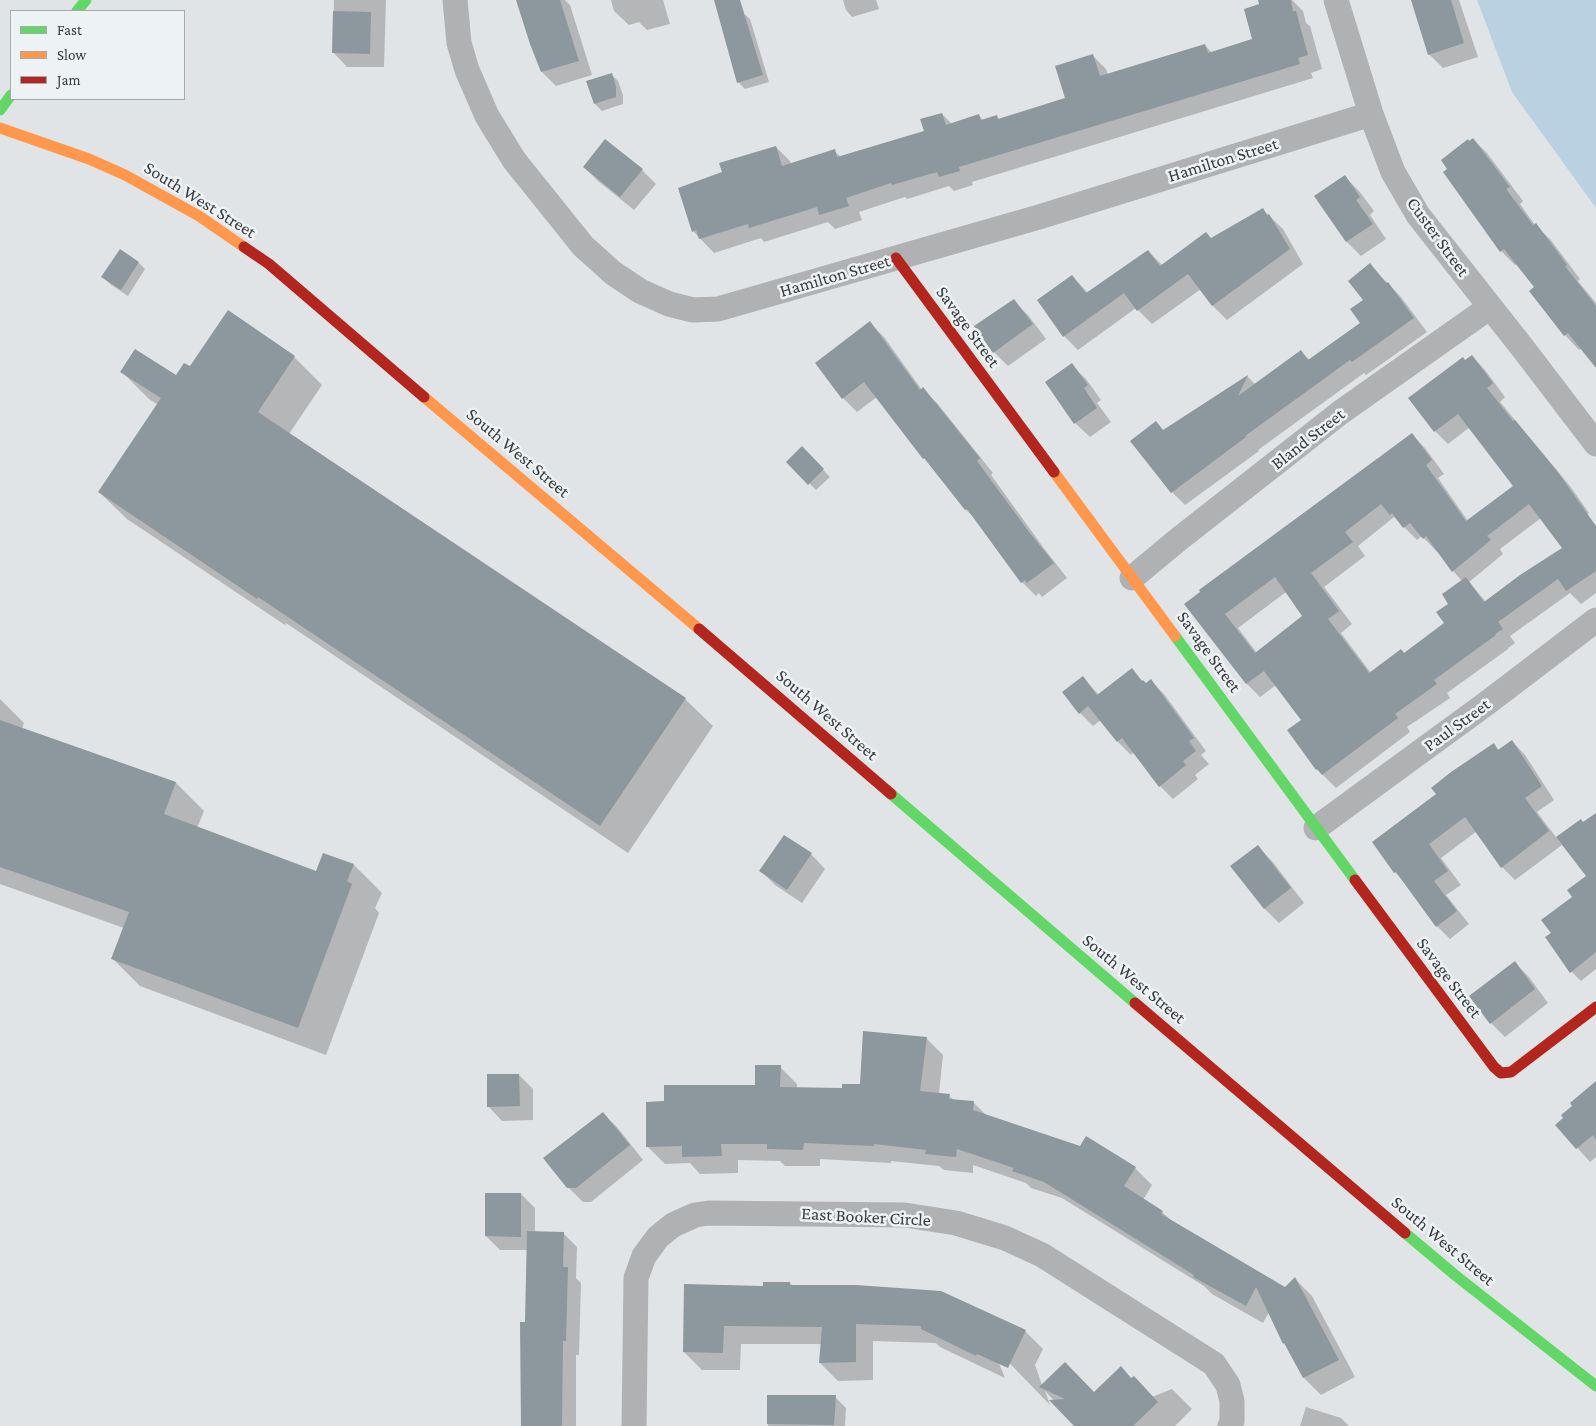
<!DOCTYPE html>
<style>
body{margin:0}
#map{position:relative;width:1596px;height:1426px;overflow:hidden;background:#e1e4e6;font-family:"Crimson Pro",serif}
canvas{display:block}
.legend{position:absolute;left:10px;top:10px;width:175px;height:90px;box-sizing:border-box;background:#edf2f5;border:1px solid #a5a9ab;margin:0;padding:6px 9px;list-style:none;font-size:15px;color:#3a3c3d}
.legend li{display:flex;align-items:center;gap:10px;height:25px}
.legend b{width:25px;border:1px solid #a5a9ab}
</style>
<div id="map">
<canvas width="1596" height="1426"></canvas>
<ul class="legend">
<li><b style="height:6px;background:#63d668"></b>Fast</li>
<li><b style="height:6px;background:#ff974d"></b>Slow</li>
<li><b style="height:6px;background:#b3261e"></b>Jam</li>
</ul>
</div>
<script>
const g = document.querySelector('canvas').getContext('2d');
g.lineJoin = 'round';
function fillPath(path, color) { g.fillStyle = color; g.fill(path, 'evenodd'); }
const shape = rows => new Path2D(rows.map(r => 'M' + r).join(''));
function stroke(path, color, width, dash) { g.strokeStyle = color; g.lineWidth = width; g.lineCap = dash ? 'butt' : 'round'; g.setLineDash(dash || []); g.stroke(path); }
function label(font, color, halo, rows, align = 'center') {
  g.font = font + ' "Crimson Pro",serif'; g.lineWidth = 5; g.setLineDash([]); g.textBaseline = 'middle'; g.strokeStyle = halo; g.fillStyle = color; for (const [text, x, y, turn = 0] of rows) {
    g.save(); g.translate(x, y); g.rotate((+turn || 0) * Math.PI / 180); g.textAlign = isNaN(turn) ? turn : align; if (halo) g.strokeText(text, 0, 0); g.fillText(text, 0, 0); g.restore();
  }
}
fillPath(shape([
 [1477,0,1596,0,1596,208,1512,92]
]), '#b9d1e1');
fillPath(shape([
 [334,0,386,0,384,67,347,67,333,52],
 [527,0,565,0,570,5,592,75,556,86,542,72,531,44],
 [611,0,663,0,670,24,647,30,639,22,629,25,614,11],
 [843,0,876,0,879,9,852,17,846,10],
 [1278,0,1292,0,1303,11,1306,23,1310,26,1322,69,1311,73,1313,78,972,182,973,185,954,191,949,186,907,199,905,197,859,212,862,220,835,229,828,222,764,242,761,238,714,253,693,231,723,173,776,147,790,161,791,165,834,151,841,157,925,132,942,114,952,124,979,116,983,120,996,116,1000,120,1067,99,1092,55,1106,69,1108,75,1205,45,1212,53,1254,40],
 [1412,0,1459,0,1478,57,1443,68,1429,54],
 [743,13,750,19,769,82,745,89,739,83,723,30],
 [611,74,618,81,623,95,623,104,602,111,595,104,588,82],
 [1473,139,1487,153,1523,201,1520,204,1535,225,1550,239,1580,279,1578,281,1596,303,1596,366,1582,348,1579,350,1565,335,1531,291,1535,287,1517,264,1515,265,1501,251,1448,169,1469,142],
 [584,167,642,170,656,184,634,210,598,181],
 [1345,177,1359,191,1374,211,1370,215,1386,239,1361,256,1347,242,1316,196],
 [1263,210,1283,229,1303,264,1227,320,1213,306,1201,289,1152,324,1136,308,1078,350,1064,336,1038,300,1072,276,1088,293,1148,251,1163,266],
 [139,263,145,269,128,296,110,284,103,277],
 [1370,265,1401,297,1427,332,1366,375,1364,373,1258,450,1259,451,1185,505,1172,492,1156,422,1164,431,1247,376,1256,385,1301,352,1310,360,1362,323],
 [1013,301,1028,315,1046,339,1008,366,994,352],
 [228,312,294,357,322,385,289,434,685,699,713,726,628,853,286,623,285,625,127,519,99,492,158,405,149,399,122,372,176,377,190,368],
 [870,323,884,337,922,390,937,403,993,473,991,475,1043,547,1067,578,1042,597,1039,593,1036,596,1022,582,975,518,966,510,877,397,857,412,843,398],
 [1472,356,1485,370,1505,397,1500,402,1570,486,1589,513,1586,515,1596,530,1596,593,1581,604,1570,593,1510,636,1515,643,1508,648,1508,649,1447,693,1450,698,1407,727,1410,732,1336,788,1317,769,1303,720,1276,685,1260,697,1247,684,1186,604,1411,434,1425,448,1444,474,1438,478,1468,521,1514,486,1470,427,1448,444,1435,431,1465,361],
 [1394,517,1417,540,1422,536,1437,552,1438,551,1453,571,1462,581,1450,604,1445,623,1405,655,1371,673,1341,633,1352,624,1324,587,1365,556,1358,546],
 [1541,518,1564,549,1486,602,1469,582,1503,554,1500,549],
 [1286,592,1304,617,1257,653,1238,628],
 [1071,365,1086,379,1101,400,1097,403,1111,422,1090,437,1075,423,1046,383],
 [802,448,830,477,816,490,788,462],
 [1131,670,1146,685,1151,681,1164,694,1206,751,1201,755,1209,764,1195,775,1198,779,1173,799,1160,786,1134,752,1131,755,1118,742,1101,720,1093,726,1080,713,1083,678,1099,695],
 [0,699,24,723,22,729,176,783,204,811,197,828,316,872,354,865,382,893,375,908,379,913,326,1055,140,986,112,958,124,928,0,884],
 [1512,741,1525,755,1554,800,1537,812,1562,845,1515,880,1502,867,1477,831,1441,858,1461,885,1446,895,1469,924,1450,939,1437,926,1406,884,1395,872,1438,795,1493,745,1499,750],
 [784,837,811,854,825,869,802,903,775,885,761,871],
 [1258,847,1272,861,1304,903,1279,923,1265,909,1232,866],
 [1596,870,1596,969,1581,981,1567,967,1553,933,1574,897],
 [1515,963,1529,977,1548,1003,1505,1037,1491,1023,1471,996],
 [926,1038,943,1055,939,1094,949,1096,954,1100,973,1102,987,1116,1135,1168,1152,1185,1143,1200,1162,1212,1172,1221,1286,1289,1295,1279,1312,1296,1355,1377,1321,1395,1304,1378,1288,1348,1284,1343,1269,1312,1263,1323,1212,1294,1204,1286,1062,1198,1031,1188,1026,1183,973,1165,973,1173,944,1170,939,1166,891,1161,891,1163,820,1159,820,1166,785,1166,780,1161,738,1160,738,1173,700,1174,690,1163,665,1164,648,1147,665,1103,756,1086,780,1067,797,1084,797,1089,843,1090,861,1086],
 [519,1075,533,1089,533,1120,502,1121,488,1106],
 [1596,1088,1596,1157,1590,1162,1557,1125],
 [602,1113,617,1127,643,1160,591,1202,583,1202,568,1187],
 [521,1194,535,1208,535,1233,563,1233,577,1247,576,1278,581,1283,579,1355,576,1355,576,1426,522,1426,528,1250,500,1250,486,1236],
 [790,1283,793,1286,1025,1331,1043,1349,1035,1365,1042,1385,1094,1393,1132,1379,1152,1397,1172,1389,1192,1409,1175,1426,1078,1426,1045,1391,1050,1405,991,1344,1005,1378,940,1347,936,1343,873,1341,873,1380,838,1381,820,1363,822,1344,741,1344,740,1370,702,1370,684,1352,764,1287],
 [769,1396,835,1397,846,1408,845,1426,768,1426],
 [1306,1407,1341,1418,1349,1426,1300,1426]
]), '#0003');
fillPath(shape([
 [516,0,560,0,579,61,541,72,530,44],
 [714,0,740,0,763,75,737,83],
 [1258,0,1291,0,1293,11,1296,11,1308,55,1298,58,1300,64,959,167,960,171,939,177,937,172,892,185,891,183,846,198,849,206,819,215,817,207,749,228,748,224,699,239,696,230,692,232,678,188,722,172,719,163,776,146,782,166,835,149,837,157,924,131,920,119,942,113,946,125,979,114,981,120,997,115,998,119,1065,98,1055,66,1093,54,1100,76,1205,44,1208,53,1252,39,1244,9,1259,4],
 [1411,0,1451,0,1464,43,1428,55],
 [333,11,371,12,370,54,332,53],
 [612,73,616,87,616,97,594,104,586,81],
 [1473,138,1510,187,1506,189,1533,225,1536,223,1567,265,1565,266,1596,306,1596,368,1568,333,1564,336,1529,291,1534,287,1504,249,1500,252,1443,172,1447,169,1441,160,1468,139,1469,141],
 [605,139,643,169,620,197,583,167],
 [1345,175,1360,197,1356,200,1373,224,1346,242,1314,196],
 [1263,208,1267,215,1269,214,1290,249,1212,306,1188,274,1137,311,1124,293,1063,337,1037,300,1072,275,1086,293,1148,250,1160,266,1206,232,1211,238],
 [120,249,139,262,121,290,101,277],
 [1370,263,1386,283,1388,282,1414,318,1352,362,1350,360,1245,436,1246,437,1171,493,1130,441,1156,421,1163,430,1248,375,1238,396,1301,350,1308,360,1360,323,1350,309,1363,300,1348,281],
 [1014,299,1033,324,993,353,974,326],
 [228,310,295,356,258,412,686,698,600,826,258,597,257,599,98,492,161,398,120,372,135,349,176,375,184,363,190,366],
 [870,321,920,390,923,387,980,458,977,461,1029,532,1054,563,1027,583,1025,580,1021,583,967,509,965,510,924,458,923,459,864,382,842,399,815,363],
 [1472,355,1493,383,1487,388,1513,421,1515,420,1557,471,1596,526,1596,571,1566,591,1558,579,1498,622,1503,629,1495,634,1496,635,1434,680,1437,684,1395,714,1398,718,1322,775,1317,769,1316,770,1287,730,1301,720,1264,671,1246,684,1184,604,1200,592,1199,590,1412,433,1432,460,1426,465,1466,521,1513,486,1458,414,1434,432,1408,398,1463,357,1465,360],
 [1381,504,1390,515,1392,513,1403,528,1410,523,1423,539,1426,536,1452,572,1491,540,1487,536,1529,504,1562,548,1520,575,1484,602,1466,577,1442,594,1448,604,1436,612,1444,623,1404,653,1401,649,1369,673,1328,619,1339,611,1311,573,1353,542,1345,532],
 [1275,577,1302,616,1255,653,1225,614],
 [1072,363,1088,385,1084,388,1097,408,1074,424,1045,382],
 [802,446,824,469,808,485,786,462],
 [1132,668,1142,681,1143,680,1146,683,1151,679,1194,738,1189,741,1196,751,1183,761,1186,765,1159,787,1122,738,1117,742,1088,706,1079,714,1062,692,1083,676,1097,695],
 [0,720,176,782,164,814,316,871,323,853,354,864,347,881,352,884,298,1028,111,959,129,912,0,867],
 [1512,740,1542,786,1525,798,1549,831,1501,868,1465,817,1429,844,1448,871,1434,881,1457,911,1436,927,1396,872,1394,873,1372,842,1436,794,1431,788,1451,772,1494,743,1498,750],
 [1596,813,1596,952,1570,973,1545,937,1551,933,1541,920,1572,897,1567,890,1586,876,1556,837,1581,819,1583,822],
 [784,835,812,853,787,890,759,871],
 [1258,845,1291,888,1264,909,1230,866],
 [1515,961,1535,989,1490,1024,1469,996],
 [863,1031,927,1037,920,1091,950,1094,949,1099,974,1101,973,1110,1080,1146,1086,1136,1136,1167,1124,1186,1163,1211,1161,1214,1285,1287,1295,1277,1339,1360,1303,1378,1284,1343,1283,1344,1256,1287,1246,1306,1193,1277,1194,1275,1044,1182,1012,1171,1014,1168,957,1149,956,1157,925,1154,926,1150,874,1144,874,1146,804,1143,803,1150,767,1149,767,1144,721,1144,722,1156,682,1157,682,1146,646,1147,646,1102,664,1101,664,1085,755,1085,755,1065,781,1065,780,1087,842,1088,842,1084,860,1084],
 [487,1074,519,1074,520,1106,487,1107],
 [1596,1081,1596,1140,1593,1135,1576,1149,1555,1125,1563,1118,1561,1115,1572,1106,1570,1103],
 [603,1112,630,1145,576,1188,567,1188,543,1158],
 [485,1193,521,1193,521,1237,485,1236],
 [527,1231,564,1232,563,1267,568,1267,566,1341,563,1341,562,1426,521,1426,520,1322,525,1322],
 [763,1282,790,1282,790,1285,856,1285,941,1291,1026,1330,1008,1368,977,1354,976,1356,921,1329,921,1326,856,1324,856,1362,819,1363,822,1327,724,1326,723,1353,683,1352,684,1284,763,1286],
 [1065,1362,1094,1392,1121,1366,1131,1378,1134,1376,1158,1402,1133,1426,1074,1426,1049,1400,1065,1399,1039,1387],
 [767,1395,836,1395,834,1425,767,1424]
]), '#8c979e');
stroke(shape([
 [455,0,459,43,467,70,487,116,514,160,583,246,613,273,640,291,669,304,693,310,718,309,1039,217,1371,114],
 [1336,0,1371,114,1393,172,1418,215,1525,351,1596,444],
 [1132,578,1179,539,1341,412,1490,307],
 [1316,828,1487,703,1596,620],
 [634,1426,636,1278,644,1256,658,1237,673,1225,695,1215,709,1213,905,1215,956,1223,1005,1238,1042,1255,1214,1364,1228,1385,1232,1401,1232,1421,1230,1426]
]), '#b0b1b2', 25);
stroke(shape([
 [77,11,86,0],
 [0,110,11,95],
 [1175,636,1355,880],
 [891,794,1135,1003],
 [1405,1233,1455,1275,1596,1386]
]), '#63d668', 11);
stroke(shape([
 [0,128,89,159,125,175,199,216,244,247],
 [424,397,699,629],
 [1054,472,1175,636]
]), '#ff974d', 11);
stroke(shape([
 [244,247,269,264,424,397],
 [896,258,1054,472],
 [699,629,891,794],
 [1355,880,1494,1067,1501,1073,1511,1072,1596,1007],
 [1135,1003,1405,1233]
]), '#b3261e', 11);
label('18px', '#3a3c3d', '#edf2f5', [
 ["Hamilton Street",1223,160,-17],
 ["South West Street",200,200,32],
 ["Custer Street",1438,237,54],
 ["Hamilton Street",835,276,-16],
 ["Savage Street",968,327,54],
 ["Bland Street",1308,439,-38],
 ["South West Street",518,453,40],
 ["Savage Street",1209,652,54],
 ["South West Street",827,715,41],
 ["Paul Street",1457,725,-36],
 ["Savage Street",1449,978,53],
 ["South West Street",1134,979,40],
 ["East Booker Circle",866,1217,3],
 ["South West Street",1443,1241,40]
]);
</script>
